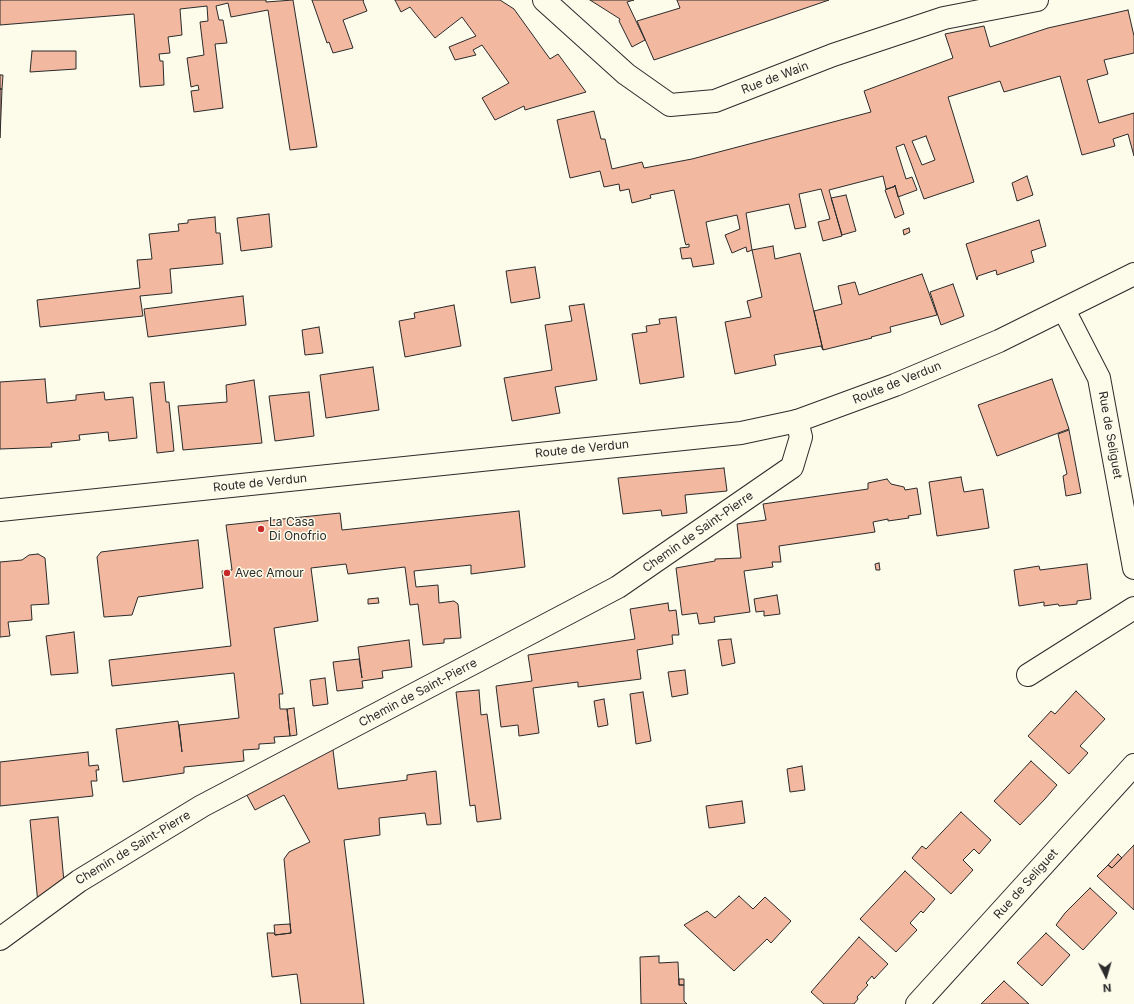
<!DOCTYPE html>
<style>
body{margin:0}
#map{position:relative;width:1134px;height:1004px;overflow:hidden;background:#fdfbea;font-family:Inter,sans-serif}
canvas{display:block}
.north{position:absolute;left:1086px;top:956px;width:40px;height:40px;-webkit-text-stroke:3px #fdfbea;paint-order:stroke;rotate:175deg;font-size:11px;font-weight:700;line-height:16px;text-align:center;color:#2b2b2b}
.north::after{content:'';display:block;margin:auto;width:14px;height:18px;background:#2b2b2b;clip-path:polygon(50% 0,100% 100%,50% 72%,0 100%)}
</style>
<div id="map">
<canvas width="1134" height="1004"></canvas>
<div class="north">N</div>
</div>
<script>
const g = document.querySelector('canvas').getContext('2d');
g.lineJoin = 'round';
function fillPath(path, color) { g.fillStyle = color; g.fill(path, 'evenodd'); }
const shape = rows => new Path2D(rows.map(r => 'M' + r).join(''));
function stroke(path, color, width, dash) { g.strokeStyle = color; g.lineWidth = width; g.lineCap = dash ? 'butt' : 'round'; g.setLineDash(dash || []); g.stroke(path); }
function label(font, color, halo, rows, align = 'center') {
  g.font = font + ' Inter,sans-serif'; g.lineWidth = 3; g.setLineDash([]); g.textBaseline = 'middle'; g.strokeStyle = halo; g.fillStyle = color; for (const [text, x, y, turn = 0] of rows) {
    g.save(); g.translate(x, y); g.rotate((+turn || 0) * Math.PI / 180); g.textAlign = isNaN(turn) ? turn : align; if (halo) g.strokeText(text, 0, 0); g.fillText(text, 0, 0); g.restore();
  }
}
const building = shape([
 [0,0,266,0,266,2,293,0,317,147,290,150,268,10,231,17,228,3,216,6,219,20,223,20,227,43,215,44,223,108,194,112,191,91,199,90,198,85,191,87,187,58,204,55,200,22,208,21,207,6,180,9,182,35,168,37,170,53,159,54,160,61,163,61,164,85,140,87,134,14,0,25,0,0],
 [312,0,364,0,363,1,367,11,343,20,353,48,333,53,329,42,327,43,312,0],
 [395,0,500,0,514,9,550,59,558,54,586,92,525,110,524,106,495,120,482,98,509,83,482,45,473,50,476,55,455,60,449,47,476,36,462,17,435,38,410,7,401,12,395,0],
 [590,0,634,0,627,2,645,40,632,47,619,21,620,19,590,0],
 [677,0,829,0,654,60,637,21,680,8,677,0],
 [1128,10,1134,36,1134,53,1104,60,1108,74,1087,80,1099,123,1134,113,1134,156,1128,134,1113,139,1115,146,1082,155,1060,76,1004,92,1000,81,948,97,974,182,924,199,904,144,896,147,906,179,912,177,917,190,898,197,895,185,894,187,886,189,883,176,829,190,842,236,823,241,818,222,830,219,821,189,799,194,806,227,795,229,789,204,746,213,752,250,747,252,746,247,732,253,725,235,740,229,737,215,706,222,714,264,693,267,691,258,682,259,680,248,689,247,689,244,686,245,685,242,674,190,650,195,651,198,632,203,629,189,620,191,619,184,604,187,600,171,570,178,557,120,594,111,601,139,605,139,612,169,642,162,644,168,692,159,871,112,864,91,953,58,945,34,984,26,990,47,1048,28,1128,10],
 [926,136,935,160,922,165,912,141,926,136],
 [32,51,76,51,76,69,30,72,32,51],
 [0,75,3,75,2,89,0,89,0,75],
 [0,89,2,89,0,138,0,89],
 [1027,176,1033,195,1017,201,1012,183,1027,176],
 [895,186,904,214,895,218,885,190,895,186],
 [846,195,856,231,842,235,831,198,846,195],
 [269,214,272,247,241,251,237,218,269,214],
 [215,217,216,233,220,233,223,264,170,269,172,293,140,296,143,316,40,327,37,300,140,288,137,260,152,259,149,234,179,231,178,224,188,223,188,220,215,217],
 [1039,220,1046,246,1031,251,1034,262,997,275,996,270,978,276,977,280,966,244,1039,220],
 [909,228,910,232,904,235,903,230,909,228],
 [773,246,775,259,800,253,823,350,821,346,774,355,776,365,735,374,725,322,751,317,747,301,762,297,752,250,773,246],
 [535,267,540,298,511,303,506,271,535,267],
 [922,274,937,315,890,327,891,332,871,337,872,338,823,350,814,311,842,304,838,286,855,282,859,295,922,274],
 [953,284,964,316,941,325,930,292,953,284],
 [243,296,246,325,148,337,144,309,243,296],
 [584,304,597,380,555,387,560,413,512,421,504,378,552,370,545,325,572,321,569,306,584,304],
 [454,305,461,346,405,357,399,321,415,318,414,313,454,305],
 [676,317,684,377,640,384,632,334,647,332,646,326,660,324,659,319,676,317],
 [319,327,323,353,305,355,302,330,319,327],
 [373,367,379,410,326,418,320,375,373,367],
 [45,379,47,403,76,400,76,395,104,392,105,400,133,397,137,438,109,441,108,432,79,435,80,440,51,443,52,447,0,449,0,382,45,379],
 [1052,379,1069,429,997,456,978,405,1052,379],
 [254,380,262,443,183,450,178,406,227,402,226,385,254,380],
 [164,382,166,402,169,402,174,451,157,453,150,383,164,382],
 [309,392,314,436,275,441,269,396,309,392],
 [1069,430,1081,493,1066,496,1063,476,1067,474,1058,434,1069,430],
 [724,468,727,491,685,495,687,513,662,516,661,510,623,514,618,478,724,468],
 [961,477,964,492,983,489,989,528,937,536,929,482,961,477],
 [887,479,891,484,904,487,905,490,917,488,921,514,908,516,909,518,888,521,888,519,873,522,875,532,779,546,781,562,772,562,773,567,744,571,750,612,714,617,715,622,699,624,697,613,682,615,676,568,715,561,715,559,741,558,737,524,766,520,763,504,868,489,868,483,887,479],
 [519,511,525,567,471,574,471,565,414,571,416,587,438,585,439,603,454,601,458,604,461,638,444,639,444,643,423,645,418,604,410,605,405,567,348,574,346,564,311,568,318,621,274,628,283,694,279,694,280,709,287,709,290,736,274,737,275,743,259,744,259,749,243,750,244,761,184,767,184,773,123,782,116,729,178,721,182,752,179,725,239,718,234,673,112,686,109,660,231,646,222,571,232,570,226,525,340,513,342,530,519,511],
 [198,540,203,588,138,597,132,615,104,617,97,557,101,552,198,540],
 [38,554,45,558,49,604,31,605,32,620,8,622,10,636,0,637,0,562,22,560,29,555,38,554],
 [879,563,880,570,876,570,875,564,879,563],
 [1087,564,1091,599,1077,601,1077,604,1059,606,1058,604,1044,606,1044,602,1019,606,1014,570,1039,566,1040,570,1087,564],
 [777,595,780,614,764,616,764,611,756,612,754,599,777,595],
 [378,598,379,603,368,604,368,599,378,598],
 [668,603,669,611,676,610,679,635,672,635,673,644,637,650,641,679,578,687,578,682,533,688,539,733,519,736,518,725,501,727,496,686,532,681,528,655,635,639,630,609,668,603],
 [74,632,78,673,51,675,46,636,74,632],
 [731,639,735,663,722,666,718,640,731,639],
 [409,640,412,667,382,671,383,678,362,681,363,688,337,691,333,662,359,659,362,678,358,647,409,640],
 [685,670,688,694,672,697,668,672,685,670],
 [325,678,328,704,313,706,310,680,325,678],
 [479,690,481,715,487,714,501,819,477,822,475,805,470,806,456,692,479,690],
 [1076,691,1105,719,1080,746,1088,753,1069,774,1028,736,1051,711,1055,714,1076,691],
 [643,692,651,741,636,744,630,694,643,692],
 [604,699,608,725,598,727,594,701,604,699],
 [294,708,297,735,290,736,287,709,294,708],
 [332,742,338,789,407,780,407,775,436,771,441,824,427,825,425,813,379,818,380,835,344,840,364,1004,301,1004,297,974,272,977,267,933,274,933,275,935,291,933,284,859,289,852,310,842,284,795,255,810,243,788,332,742],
 [88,752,89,766,98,765,99,770,96,770,97,781,91,781,93,796,0,806,0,762,88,752],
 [1031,761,1057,785,1045,799,1020,825,994,801,1031,761],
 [802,766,805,790,790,792,787,769,802,766],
 [742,801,745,823,709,828,706,806,742,801],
 [961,812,991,840,979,854,974,849,963,860,973,870,951,894,912,858,922,846,926,849,961,812],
 [58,817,64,882,38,904,30,820,58,817],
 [1134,845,1134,910,1097,876,1108,865,1112,868,1134,845],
 [1118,854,1122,858,1112,868,1108,865,1118,854],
 [905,871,935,899,923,913,921,911,910,923,917,930,896,952,860,919,905,871],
 [1090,888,1117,913,1083,950,1056,925,1065,913,1090,888],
 [739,896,753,909,765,897,791,921,771,943,767,939,734,971,684,925,707,911,715,918,739,896],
 [290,924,291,933,275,935,274,925,290,924],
 [1046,933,1070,955,1042,986,1017,963,1046,933],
 [859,937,888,964,874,979,872,976,866,983,868,985,857,997,858,999,854,1004,824,1004,811,992,859,937],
 [659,956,659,963,678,962,679,985,684,985,684,1001,687,1004,641,1004,640,957,659,956],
 [679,979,684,979,684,985,679,985,679,979],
 [1004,981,1029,1004,981,1004,1004,981]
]);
fillPath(building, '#f2b8a0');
stroke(building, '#2b2b2b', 1);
const street = shape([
 [544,0,626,74,670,105,715,101,833,55,944,18,1037,0],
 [1064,310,1099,378,1134,568],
 [1028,675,1134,608],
 [0,939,79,881,202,806,618,587,792,467,801,437,797,421],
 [917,1004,1134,765]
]);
const secondary = shape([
 [0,510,741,433,797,421,895,385,999,341,1134,274]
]);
stroke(street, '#2b2b2b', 24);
stroke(secondary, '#2b2b2b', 24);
stroke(street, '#fdfbea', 22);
stroke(secondary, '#fdfbea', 22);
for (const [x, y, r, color] of [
 [261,529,4,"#c62828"],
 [227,573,4,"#c62828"]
]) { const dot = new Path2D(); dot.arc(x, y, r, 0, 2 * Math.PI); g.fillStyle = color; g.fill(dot); stroke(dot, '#fdfbea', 1.5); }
label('12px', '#2b2b2b', '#fdfbea', [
 ["Rue de Wain",775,78,-21],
 ["Route de Verdun",897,383,-22],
 ["Rue de Seliguet",1110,435,80],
 ["Route de Verdun",582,449,-6],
 ["Route de Verdun",260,483,-6],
 ["Chemin de Saint-Pierre",698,532,-35],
 ["Chemin de Saint-Pierre",418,693,-28],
 ["Chemin de Saint-Pierre",133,848,-31],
 ["Rue de Seliguet",1026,884,-48]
]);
label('12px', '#2b2b2b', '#fdfbea', [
 ["La Casa",269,522],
 ["Di Onofrio",269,536],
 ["Avec Amour",235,573]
], 'left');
</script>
